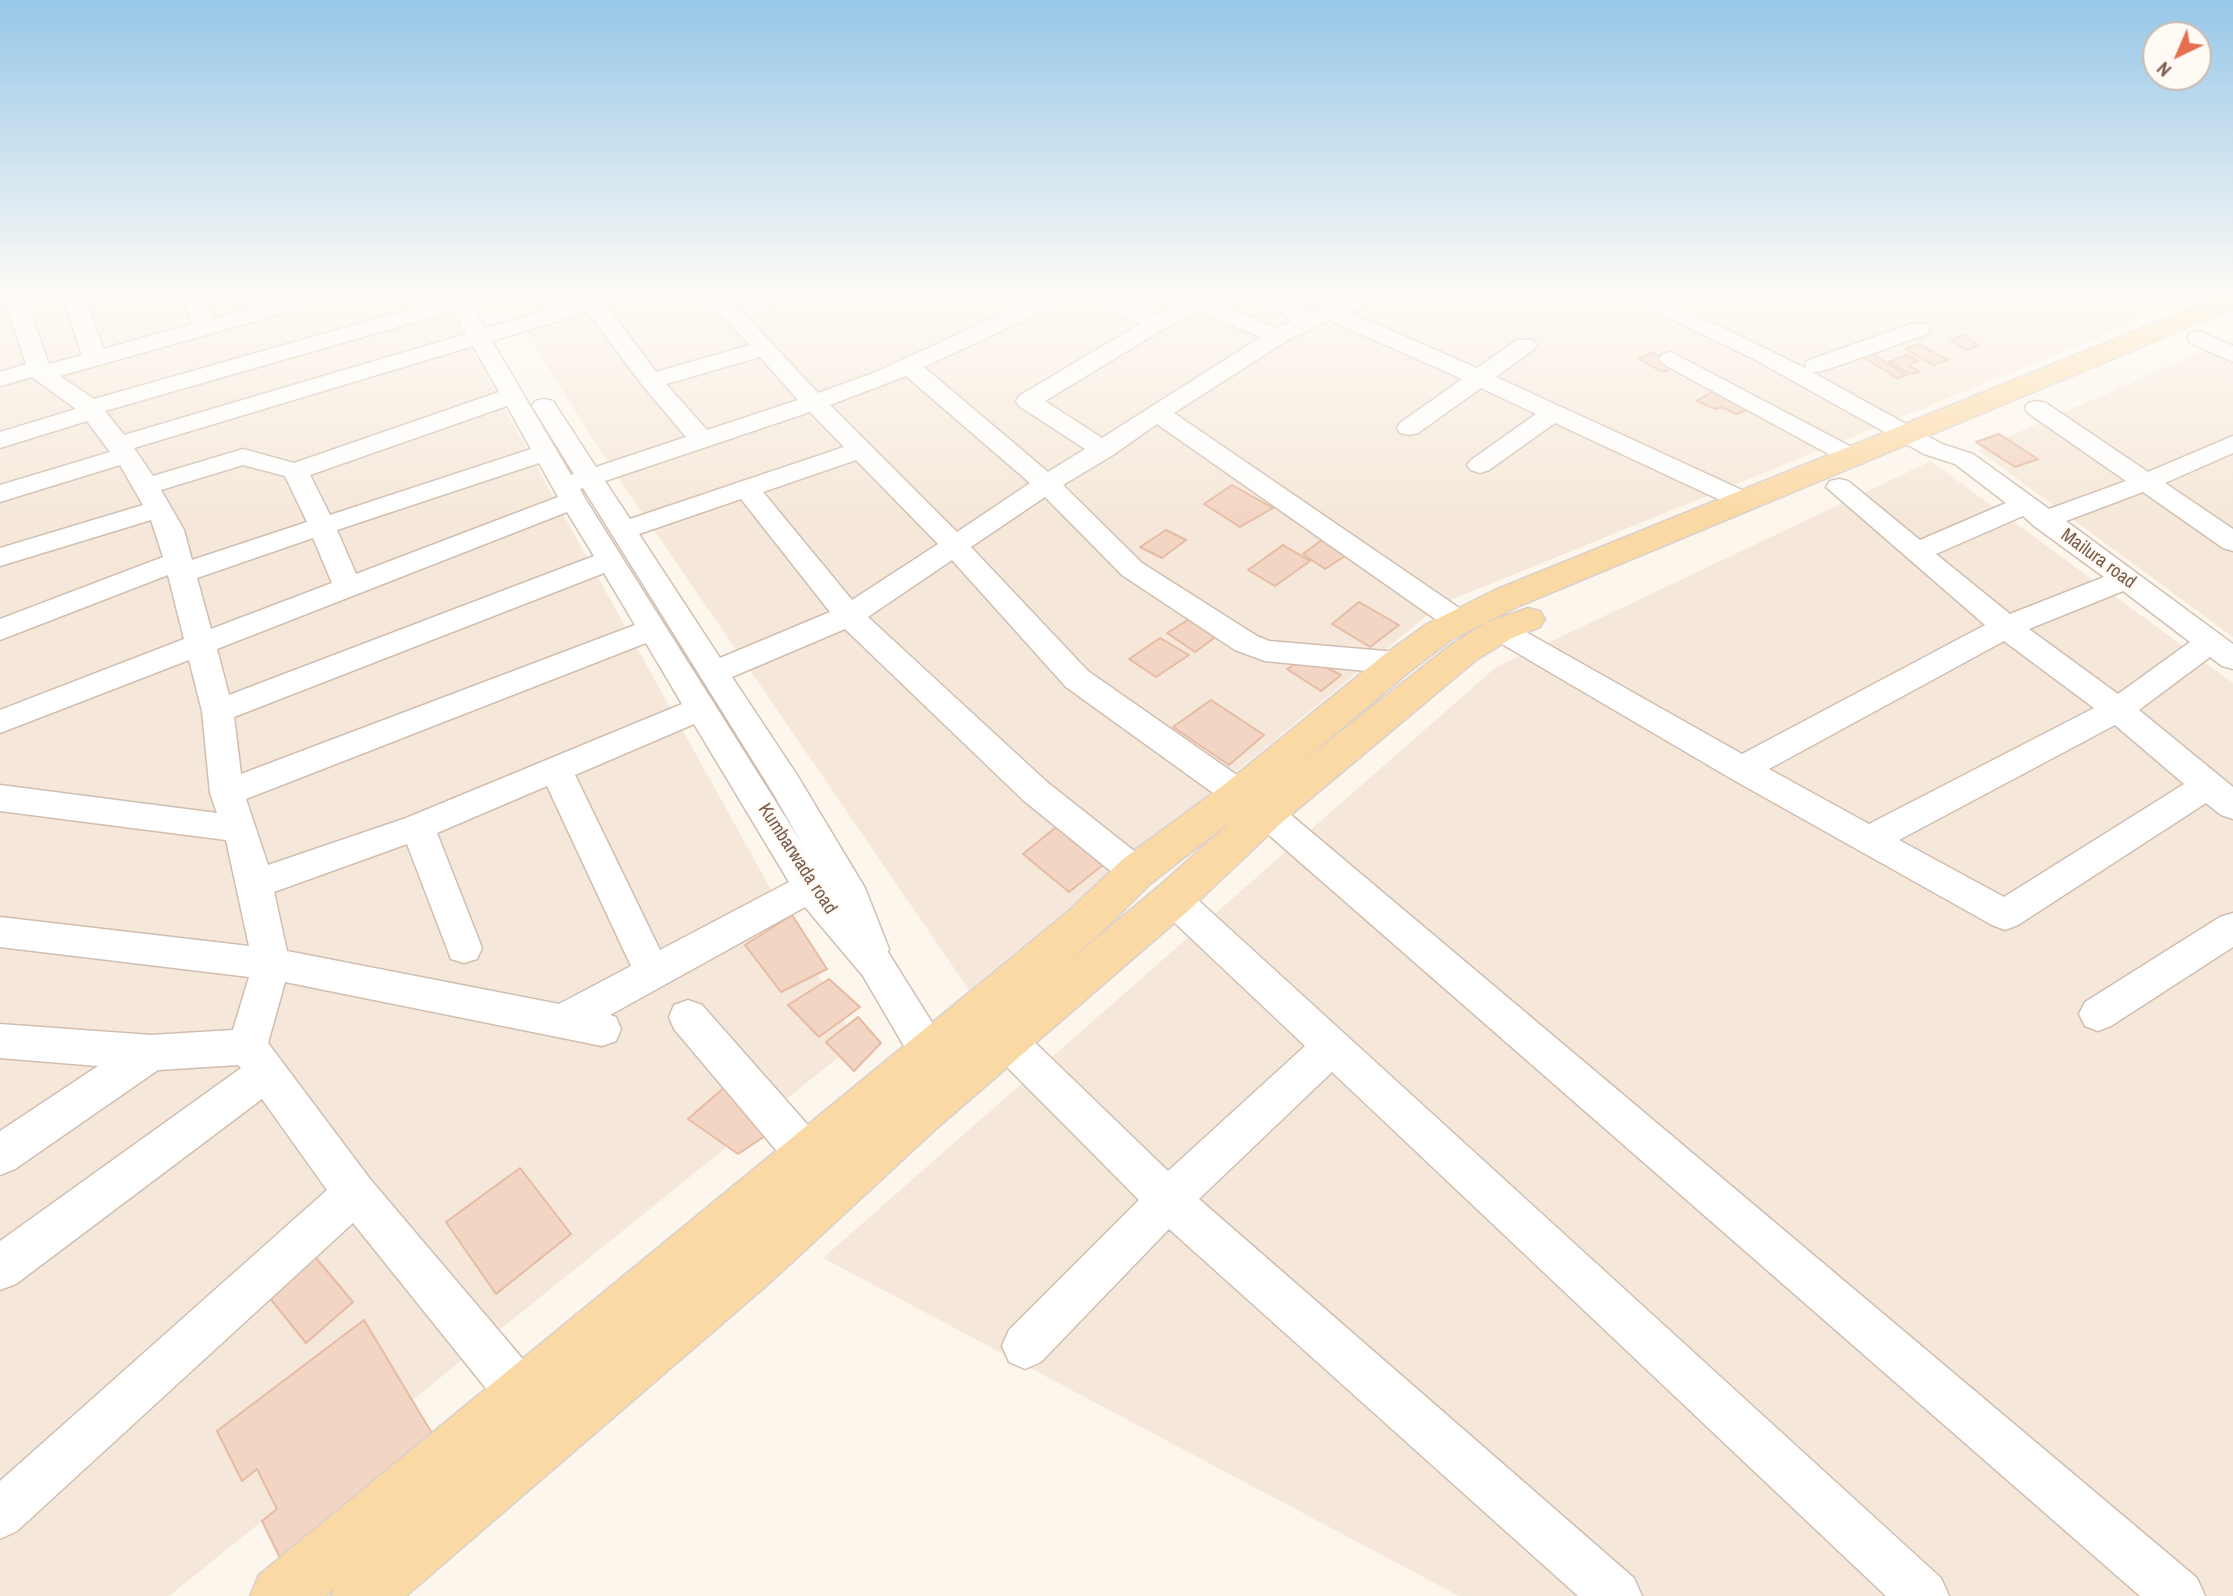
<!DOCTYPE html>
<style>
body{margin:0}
#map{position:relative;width:2233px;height:1596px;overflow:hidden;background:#fdf6ec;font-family:"Archivo Narrow",sans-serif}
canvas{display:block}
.north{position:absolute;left:2142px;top:21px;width:70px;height:70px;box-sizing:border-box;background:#fffaf3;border:2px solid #cabbb1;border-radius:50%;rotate:224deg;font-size:19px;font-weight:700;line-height:28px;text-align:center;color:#7a5c4d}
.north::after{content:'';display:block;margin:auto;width:24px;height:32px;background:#e76f51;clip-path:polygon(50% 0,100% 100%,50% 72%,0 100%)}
</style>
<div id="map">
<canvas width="2233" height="1596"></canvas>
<div class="north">N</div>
</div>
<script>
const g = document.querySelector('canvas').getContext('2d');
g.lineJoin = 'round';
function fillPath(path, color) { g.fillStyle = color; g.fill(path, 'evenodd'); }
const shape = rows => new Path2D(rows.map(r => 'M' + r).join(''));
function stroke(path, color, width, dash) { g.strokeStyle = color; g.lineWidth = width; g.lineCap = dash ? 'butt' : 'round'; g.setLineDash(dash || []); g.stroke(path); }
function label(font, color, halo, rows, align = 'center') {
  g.font = font + ' "Archivo Narrow",sans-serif'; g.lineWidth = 5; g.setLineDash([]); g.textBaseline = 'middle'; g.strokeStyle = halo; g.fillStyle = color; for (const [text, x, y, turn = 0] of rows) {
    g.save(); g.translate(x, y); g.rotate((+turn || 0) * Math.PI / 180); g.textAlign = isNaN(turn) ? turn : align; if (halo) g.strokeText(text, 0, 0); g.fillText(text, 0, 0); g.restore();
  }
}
fillPath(shape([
 [0,294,441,294,856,1043,169,1596,0,1596],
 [500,294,2204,294,1441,604,969,990,619,479],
 [2233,338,2233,637,1978,450],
 [1931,461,2233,683,2233,1596,1459,1596,823,1258,1495,668]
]), '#f5e8da');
const building = shape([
 [1963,335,1979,345,1966,350,1951,341,1963,335],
 [1919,344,1948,360,1933,365,1905,349,1919,344],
 [1652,352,1678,366,1662,372,1639,359,1652,352],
 [1872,354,1907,375,1897,378,1863,357,1872,354],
 [1907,355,1918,361,1909,365,1919,372,1910,374,1889,362,1907,355],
 [1716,389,1753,408,1736,414,1722,407,1715,409,1697,401,1716,389],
 [1999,434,2038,459,2015,467,1976,442,1999,434],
 [1232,485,1273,508,1240,527,1204,504,1232,485],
 [1166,530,1186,540,1162,558,1140,547,1166,530],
 [1327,536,1351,552,1325,569,1303,554,1327,536],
 [1283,545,1310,561,1275,586,1248,570,1283,545],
 [1359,602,1399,625,1370,647,1332,624,1359,602],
 [1194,616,1221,633,1195,652,1167,633,1194,616],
 [1160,638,1189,655,1156,677,1129,659,1160,638],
 [1306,657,1341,675,1321,691,1287,669,1306,657],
 [1211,700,1264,735,1229,765,1173,727,1211,700],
 [1061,823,1108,861,1069,892,1023,854,1061,823],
 [792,915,827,969,781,992,745,945,792,915],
 [829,979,860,1007,819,1037,788,1005,829,979],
 [858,1017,881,1043,854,1071,826,1042,858,1017],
 [727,1085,774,1130,738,1154,688,1119,727,1085],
 [520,1168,571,1234,496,1294,446,1222,520,1168],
 [311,1252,353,1302,306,1343,265,1292,311,1252],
 [364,1320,433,1435,281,1560,262,1521,277,1509,257,1469,242,1481,217,1431,364,1320]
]);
fillPath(building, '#f3d5c3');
stroke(building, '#e6bba3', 2);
const minor = shape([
 [3,294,24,295,49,364,82,355,62,294,84,294,103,349,193,324,181,294,203,294,213,319,302,294,336,294,333,299,60,376,94,399,446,299,443,294,465,294,485,328,602,294,635,294,632,299,607,306,656,372,750,345,712,306,698,299,695,294,796,294,793,299,762,308,735,304,818,393,876,372,1045,294,1073,294,1070,299,924,367,1048,472,1085,449,1019,406,1016,401,1019,396,1140,324,1088,299,1085,294,1113,294,1157,314,1187,300,1207,299,1277,328,1291,321,1258,294,1283,294,1309,313,1355,294,1385,294,1382,299,1348,312,1477,368,1517,340,1533,340,1537,345,1533,350,1496,377,1753,495,1757,501,1753,507,1744,509,1735,507,1555,423,1489,470,1480,473,1471,470,1467,465,1471,460,1536,414,1481,388,1418,433,1409,435,1400,433,1397,428,1400,423,1462,379,1329,320,1286,341,1174,413,1468,614,1473,621,1468,628,1458,631,1448,628,1157,424,1113,455,1063,485,1142,563,1257,636,1269,641,1397,652,1408,656,1412,663,1408,670,1397,674,1265,661,1235,650,1122,575,1045,497,971,547,1088,671,1251,785,1256,794,1251,803,1239,807,1227,803,1066,687,952,560,868,617,1047,782,1148,862,1153,872,1148,882,1136,886,1124,882,1023,800,845,629,732,677,797,775,865,888,889,949,888,952,956,1061,962,1074,956,1087,942,1092,928,1087,863,976,805,907,610,1015,616,1017,621,1029,616,1041,602,1046,285,982,268,1043,370,1179,538,1377,544,1394,538,1411,521,1417,504,1411,353,1223,17,1531,0,1539,0,1481,327,1190,262,1099,16,1284,0,1290,0,1241,241,1068,238,1065,158,1070,15,1169,0,1175,0,1131,98,1066,0,1058,0,1024,151,1035,233,1030,249,977,0,947,0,917,249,946,226,840,0,811,0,785,217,813,210,793,202,711,189,660,0,733,0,710,184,639,168,575,0,640,0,619,163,557,151,520,0,566,0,548,143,505,120,465,0,502,0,485,110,452,87,421,0,448,0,432,76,409,32,377,0,386,0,372,26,364,3,294],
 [453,311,466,334,124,435,105,411,453,311],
 [588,312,643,386,686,437,596,467,553,401,544,399,535,401,532,406,574,474,571,475,492,341,588,312],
 [1198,312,1261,337,1102,438,1045,401,1165,328,1198,312],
 [473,346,499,392,294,463,243,449,153,476,134,448,473,346],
 [760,357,798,400,707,430,666,384,760,357],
 [906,376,1030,483,957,532,830,405,906,376],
 [507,406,531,449,330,515,310,475,507,406],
 [810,412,844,447,630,519,605,481,810,412],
 [856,460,938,544,852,600,763,492,856,460],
 [539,463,558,497,356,574,337,530,539,463],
 [243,465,285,476,307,522,192,560,184,530,161,490,243,465],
 [583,488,773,793,801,842,586,500,580,489,583,488],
 [741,499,830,612,720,658,639,534,741,499],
 [567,512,594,556,229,695,217,649,567,512],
 [313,538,332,583,211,629,197,578,313,538],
 [604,573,635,625,241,774,234,717,604,573],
 [646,643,682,704,406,818,268,865,246,799,646,643],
 [694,724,789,882,660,950,575,775,694,724],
 [547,786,631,966,559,1004,287,951,274,892,407,844,451,959,464,963,477,959,482,948,437,833,547,786],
 [1626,294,1654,294,1805,368,1807,361,1911,324,1927,324,1930,329,1927,334,1823,371,1812,372,1942,444,1973,454,2049,509,2126,481,2028,413,2025,408,2028,403,2037,401,2046,403,2148,472,2233,436,2233,453,2165,483,2233,529,2233,551,2223,548,2143,492,2066,521,2233,644,2233,669,2222,666,2210,657,2139,710,2233,787,2233,819,2221,815,2206,803,2018,925,2005,930,1992,925,1730,778,1490,637,1485,630,1490,623,1500,620,1510,623,1742,754,1985,625,1826,487,1830,481,1839,479,1848,481,1920,540,2006,503,1955,464,1924,454,1752,358,1629,299,1626,294],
 [2023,516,2034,526,2104,577,2010,614,1936,554,2023,516],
 [2123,591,2190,642,2118,694,2029,629,2123,591],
 [2004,641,2094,708,1869,824,1769,769,2004,641],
 [2115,725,2184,784,2004,897,1899,840,2115,725],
 [2198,331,2233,346,2233,362,2190,343,2187,338,2190,333,2198,331],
 [1671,352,1863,453,1867,458,1863,463,1854,466,1845,463,1663,364,1659,359,1663,354,1671,352],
 [1266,800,1278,804,2197,1578,2205,1596,2140,1596,1254,822,1249,813,1254,804,1266,800],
 [1173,884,1186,889,1941,1578,1949,1596,1886,1596,1332,1072,1199,1199,1634,1578,1642,1596,1578,1596,1169,1229,1041,1362,1025,1369,1009,1362,1002,1346,1009,1330,1139,1200,993,1053,988,1041,993,1029,1007,1024,1021,1029,1168,1171,1305,1046,1160,909,1155,899,1160,889,1173,884],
 [2233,913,2233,947,2111,1026,2098,1031,2085,1026,2079,1014,2085,1002,2220,917,2233,913],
 [688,1000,702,1005,822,1141,828,1155,822,1169,807,1175,792,1169,674,1029,669,1017,674,1005,688,1000]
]);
const major = shape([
 [2233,294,2233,309,1519,606,1451,640,1409,672,1297,766,1452,644,1488,622,1528,608,1540,611,1545,619,1540,627,1512,638,1476,660,1280,824,1188,911,937,1128,774,1279,406,1596,331,1596,334,1588,326,1596,250,1596,259,1575,1071,909,1122,860,1225,784,1385,654,1427,624,1495,590,2224,295,2233,294],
 [1235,818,1158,887,1050,977,1101,933,1150,884,1235,818]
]);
stroke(minor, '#d1beb0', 3);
stroke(major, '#dad1cd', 3);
fillPath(minor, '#fff');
fillPath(major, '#fbd9a5');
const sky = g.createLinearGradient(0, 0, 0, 517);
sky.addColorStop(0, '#97c7e8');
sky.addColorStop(0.57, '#fefbf6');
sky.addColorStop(1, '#fefbf600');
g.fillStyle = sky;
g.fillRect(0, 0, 2233, 517);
label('19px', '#7a5c4d', '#fffaf3', [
 ["Mailura road",2098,559,36],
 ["Kumbarwada road",797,859,57]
]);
</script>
